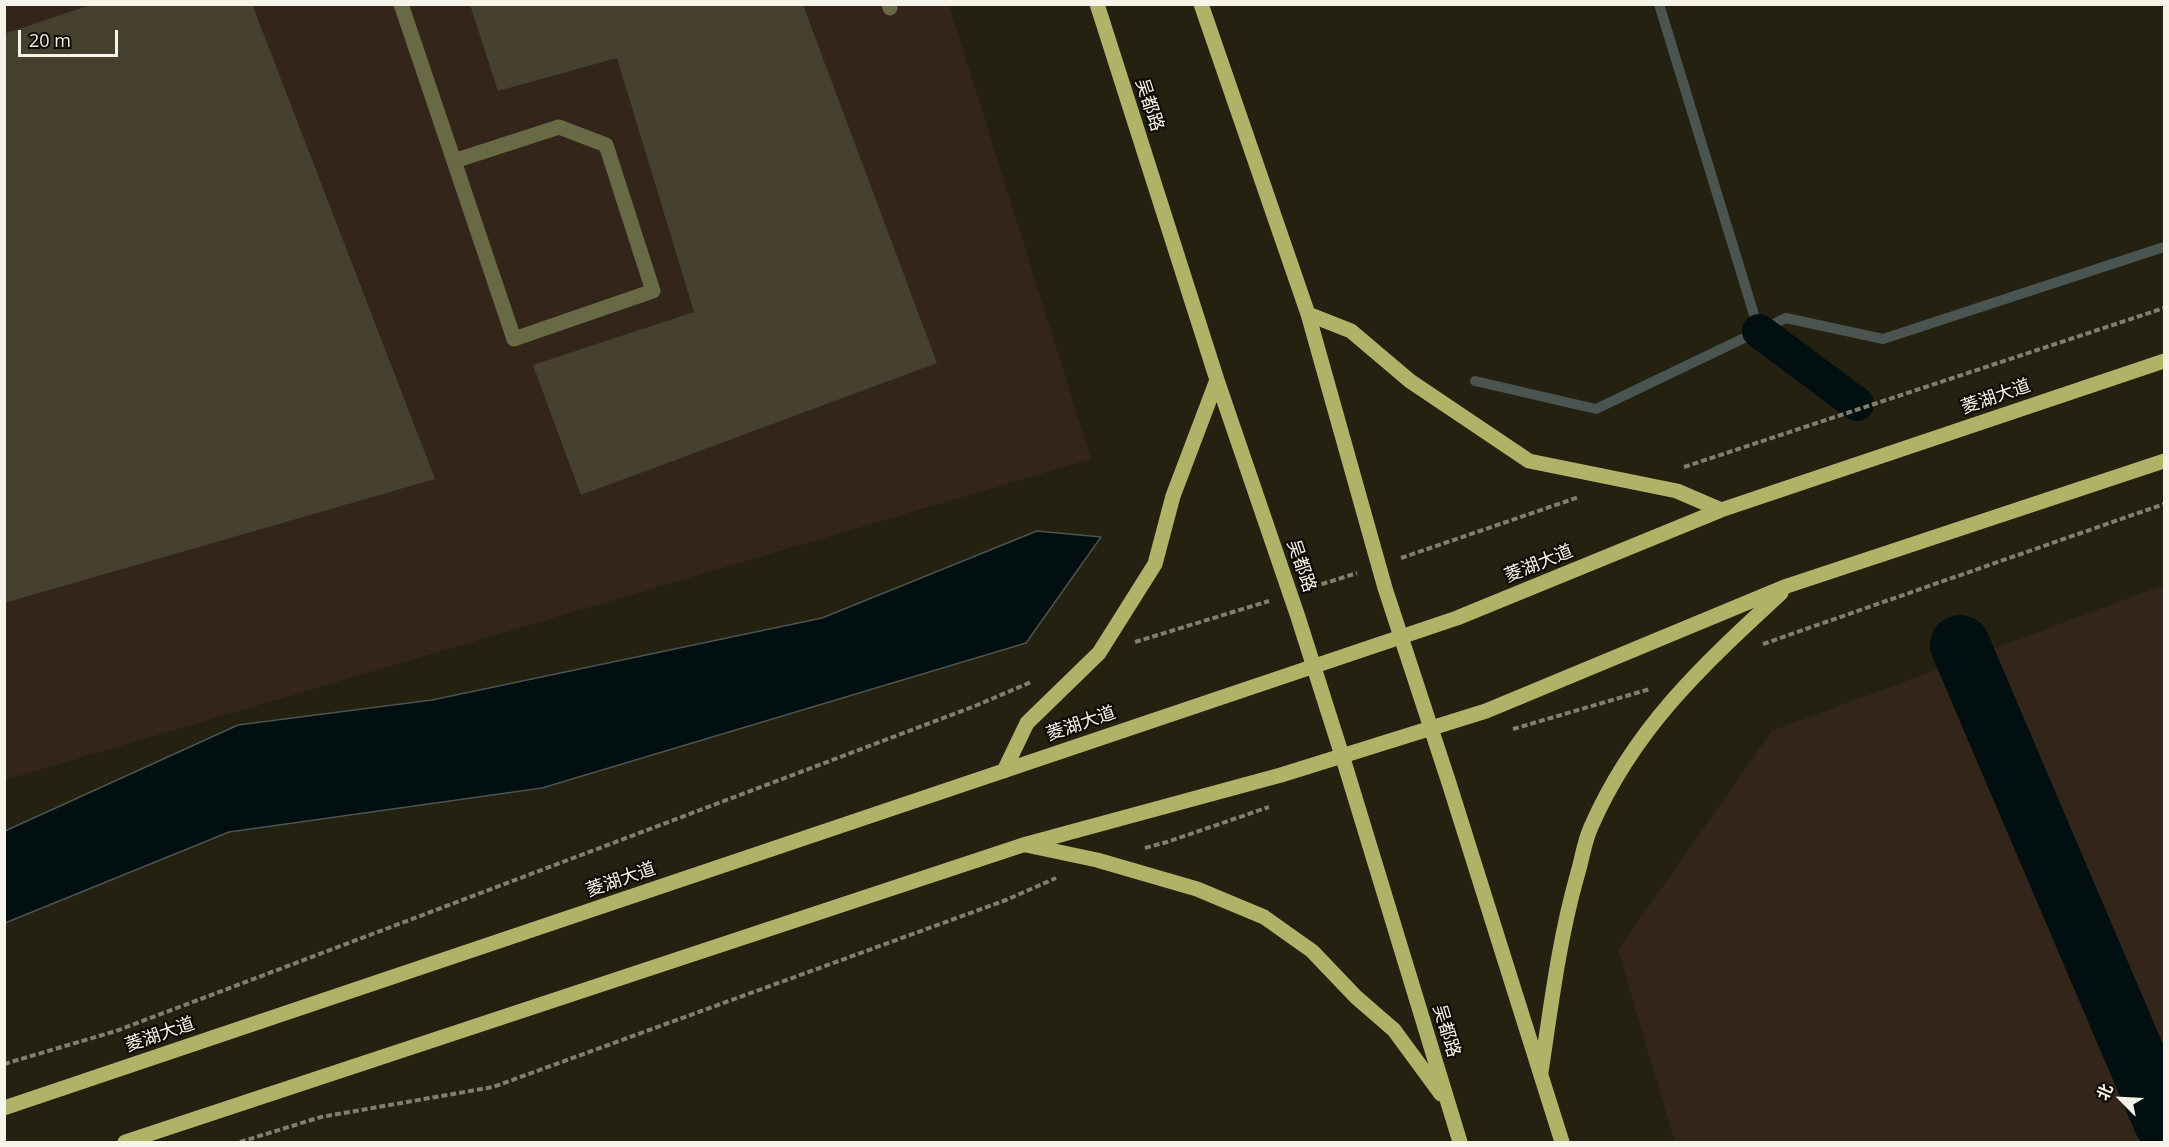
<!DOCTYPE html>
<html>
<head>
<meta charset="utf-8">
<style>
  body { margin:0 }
  #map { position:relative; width:2169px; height:1147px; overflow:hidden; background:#252110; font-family:"Open Sans","Noto Sans SC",sans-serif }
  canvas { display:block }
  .frame { position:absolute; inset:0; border:6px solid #f6f4e8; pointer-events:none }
  .north { position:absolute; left:2091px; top:1069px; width:60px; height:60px; -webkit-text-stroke:4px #0d0b05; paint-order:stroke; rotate:294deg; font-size:16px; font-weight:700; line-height:24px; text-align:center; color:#f6f4e8 }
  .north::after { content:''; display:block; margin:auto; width:21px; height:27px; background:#f6f4e8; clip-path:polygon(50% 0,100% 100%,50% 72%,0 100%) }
  .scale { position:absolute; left:18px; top:30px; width:100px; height:27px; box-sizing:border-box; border:3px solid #f6f4e8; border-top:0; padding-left:8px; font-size:18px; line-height:21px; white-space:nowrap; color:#f6f4e8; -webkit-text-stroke:4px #0d0b05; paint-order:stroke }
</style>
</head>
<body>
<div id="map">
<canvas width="2169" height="1147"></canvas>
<div class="frame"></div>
<div class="north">北</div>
<div class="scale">20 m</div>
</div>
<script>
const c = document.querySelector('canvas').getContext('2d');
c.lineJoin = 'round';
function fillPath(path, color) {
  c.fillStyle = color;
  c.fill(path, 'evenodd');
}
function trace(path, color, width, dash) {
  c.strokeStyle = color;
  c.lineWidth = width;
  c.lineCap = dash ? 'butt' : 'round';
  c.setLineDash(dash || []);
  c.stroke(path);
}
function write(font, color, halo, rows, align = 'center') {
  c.font = font + ' "Open Sans","Noto Sans SC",sans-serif';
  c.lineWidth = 4.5;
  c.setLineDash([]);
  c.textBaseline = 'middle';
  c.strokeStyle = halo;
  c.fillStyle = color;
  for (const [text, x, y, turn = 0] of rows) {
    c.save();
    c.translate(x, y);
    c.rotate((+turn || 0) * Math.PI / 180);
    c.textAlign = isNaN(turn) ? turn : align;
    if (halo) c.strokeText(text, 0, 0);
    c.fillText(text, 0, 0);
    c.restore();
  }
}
fillPath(new Path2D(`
  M5 5H949L1091 459 5 780Z
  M2164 585V1142H1675L1618 950 1772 731Z`), '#34251a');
const water = new Path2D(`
  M1037 531 1101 537 1026 643 542 788 229 832 5 923V831L238 725 432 700 822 618Z`);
fillPath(water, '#010f10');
trace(water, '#4a5451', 1.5);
trace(new Path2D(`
  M1659 4 1759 331
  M1475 381 1596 409 1786 318 1883 339 2164 247`), '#4a5451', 10);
trace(new Path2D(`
  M1759 331 1857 404`), '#010f10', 34);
trace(new Path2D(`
  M1960 645 2164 1123`), '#010f10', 60);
fillPath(new Path2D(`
  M93 4H252L435 479 4 603V34Z
  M470 5H803L937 363 581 495 533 365 694 312 617 58 498 91Z`), '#46412f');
trace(new Path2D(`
  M1684 467 2164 308
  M1401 558 1579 497
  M1313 587 1357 573
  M1135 642 1269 601
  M1763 644 2164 504
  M1513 729 1650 689
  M1145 848 1167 842 1269 807
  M4 1064 116 1031 975 706 1031 682
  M240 1142 321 1117 493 1087 1006 900 1056 878`), '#817d6f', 4, [6, 3]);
trace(new Path2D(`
  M401 4 514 339 653 291 606 145 559 127 454 161
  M889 4 890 8`), '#686a46', 15);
trace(new Path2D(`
  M1097 4 1217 380 1298 617 1346 768 1460 1142
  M1201 4 1308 314 1385 588 1449 783 1562 1142
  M1308 314 1351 331 1410 381 1529 461 1677 491 1721 510
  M1004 771 1027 723 1099 653 1155 564 1173 496 1217 380
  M1026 845 1097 860 1197 889 1264 917 1312 951 1356 997 1394 1030 1441 1094
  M1541 1072C1551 1006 1559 940 1577 876 1582 860 1584 842 1591 827 1634 728 1703 665 1781 593
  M4 1108 1457 618 1721 510 2164 361
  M125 1142 1023 845 1281 775 1486 711 1787 586 2164 461`), '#b0b367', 15);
write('18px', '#f6f4e8', '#0d0b05', [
  ["吴都路",1149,105,72],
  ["菱湖大道",1996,397,-19],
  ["菱湖大道",1539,564,-22],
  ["吴都路",1301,566,71],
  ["菱湖大道",1081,724,-19],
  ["菱湖大道",621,880,-19],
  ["吴都路",1446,1031,73],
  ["菱湖大道",160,1035,-19]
]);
</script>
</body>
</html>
